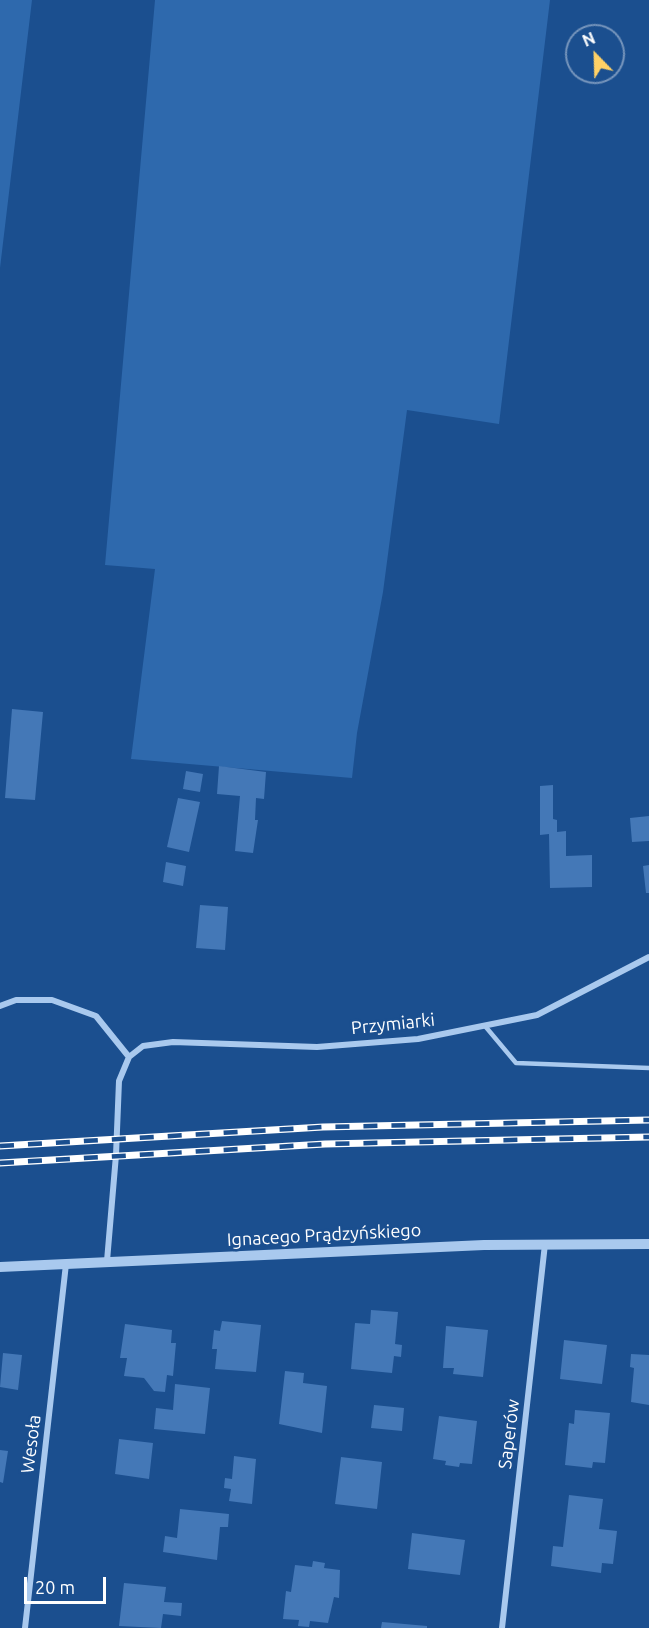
<!DOCTYPE html>
<html>
<head>
<meta charset="utf-8">
<style>
  body { margin:0 }
  #map { position:relative; width:649px; height:1628px; overflow:hidden; background:#1b4f8f; font-family:Ubuntu,sans-serif }
  canvas { display:block }
  .north { position:absolute; left:565px; top:24px; width:60px; height:60px; box-sizing:border-box; background:#1b4f8f; border:2px solid #7695bc; border-radius:50%; rotate:337deg; font-size:16px; font-weight:700; line-height:24px; text-align:center; color:#fff }
  .north::after { content:''; display:block; margin:auto; width:21px; height:27px; background:#ffd166; clip-path:polygon(50% 0,100% 100%,50% 72%,0 100%) }
  .scale { position:absolute; left:24px; top:1577px; width:82px; height:27px; box-sizing:border-box; border:3px solid #fff; border-top:0; padding-left:8px; font-size:18px; line-height:21px; white-space:nowrap; color:#fff; -webkit-text-stroke:4px #1b4f8f; paint-order:stroke }
</style>
</head>
<body>
<div id="map">
<canvas width="649" height="1628"></canvas>
<div class="north">N</div>
<div class="scale">20 m</div>
</div>
<script>
const c = document.querySelector('canvas').getContext('2d');
c.lineJoin = 'round';
function fillPath(path, color) {
  c.fillStyle = color;
  c.fill(path, 'evenodd');
}
function trace(path, color, width, dash) {
  c.strokeStyle = color;
  c.lineWidth = width;
  c.lineCap = dash ? 'butt' : 'round';
  c.setLineDash(dash || []);
  c.stroke(path);
}
function write(font, color, halo, rows, align = 'center') {
  c.font = font + ' Ubuntu,sans-serif';
  c.lineWidth = 5;
  c.setLineDash([]);
  c.textBaseline = 'middle';
  c.strokeStyle = halo;
  c.fillStyle = color;
  for (const [text, x, y, turn = 0] of rows) {
    c.save();
    c.translate(x, y);
    c.rotate((+turn || 0) * Math.PI / 180);
    c.textAlign = isNaN(turn) ? turn : align;
    if (halo) c.strokeText(text, 0, 0);
    c.fillText(text, 0, 0);
    c.restore();
  }
}
fillPath(new Path2D(`
  M0 0H32L0 268Z
  M155 0H550L499 424 407 410 383 592 357 733 352 778 131 759 155 569 105 565Z`), '#2e69ad');
fillPath(new Path2D(`
  M12 709 43 712 35 800 5 798Z
  M219 766 266 772 264 799 256 798 255 820H258L253 853 235 851 240 796 217 794Z
  M186 771 203 774 200 792 183 789Z
  M553 785V819L557 820V832L566 831V856L592 855V887L550 888 549 834 540 835V786Z
  M178 798 200 802 189 852 167 847Z
  M649 816V841L632 842 630 818Z
  M166 862 186 866 183 886 163 882Z
  M649 865V893H646L643 866Z
  M200 905 228 907 225 950 196 948Z
  M371 1310 398 1312 395 1344 402 1345 401 1357 394 1356 392 1373 351 1369 355 1323 370 1324Z
  M222 1321 261 1325 256 1372 215 1369 217 1349H212L214 1330 220 1331Z
  M125 1324 172 1330 171 1343H176L173 1376 167 1375 165 1392 154 1391 144 1378 124 1376 127 1358H120Z
  M446 1326 488 1330 483 1377 453 1374 454 1368H443Z
  M564 1340 607 1345 602 1384 560 1379Z
  M3 1353 22 1355 18 1390 0 1387Z
  M631 1354 649 1355V1405L631 1402 634 1368 630 1367Z
  M285 1371 304 1373 303 1383 327 1386 322 1433 279 1424Z
  M175 1384 210 1388 205 1434 154 1429 156 1408 173 1410Z
  M374 1405 404 1408 402 1431 371 1428Z
  M575 1410 610 1413 605 1463 593 1462 592 1468 565 1465 569 1423 574 1424Z
  M439 1416 477 1421 472 1464 460 1463 459 1467 445 1465 446 1461 433 1459Z
  M119 1439 153 1443 149 1479 115 1474Z
  M0 1450 8 1451 3 1483 0 1482Z
  M234 1456 256 1459 252 1504 229 1501 231 1489 224 1488 225 1478 232 1479Z
  M341 1457 382 1462 377 1509 335 1504Z
  M569 1495 603 1499 599 1529 617 1531 613 1564 602 1563 601 1573 551 1566 553 1546 563 1547Z
  M180 1509 229 1514 228 1527H220L217 1560 163 1552 165 1536 177 1538Z
  M412 1533 465 1540 460 1575 408 1569Z
  M313 1561 325 1563 324 1568 340 1570 339 1598 334 1597 328 1623 310 1621 309 1627 298 1626 299 1620 283 1619 286 1591 291 1592 295 1565 312 1567Z
  M124 1583 166 1587 164 1602 182 1603 181 1616 163 1614 161 1628 119 1626Z
  M382 1622 427 1626V1628H381Z`), '#4478b7');
trace(new Path2D(`
  M485 1026 516 1063 649 1068`), '#a9c9ee', 4.5);
trace(new Path2D(`
  M0 1006 16 1000H52L96 1016 129 1057
  M107 1261 116 1155 119 1081 129 1057 143 1046 173 1042 317 1047 418 1039 537 1015 649 957
  M25 1628 66 1264
  M502 1628 545 1244`), '#a9c9ee', 6);
trace(new Path2D(`
  M0 1267 484 1245 649 1244`), '#a9c9ee', 10);
const rail = new Path2D(`
  M0 1146 323 1127 649 1120
  M0 1163 325 1144 649 1137`);
trace(rail, '#fff', 7);
trace(rail, '#1b4f8f', 4.5, [14]);
write('18px', '#fff', '#1b4f8f', [
  ["Przymiarki",393,1024,-6],
  ["Ignacego Prądzyńskiego",324,1235,-3],
  ["Saperów",509,1434,-83],
  ["Wesoła",31,1444,-83]
]);
</script>
</body>
</html>
